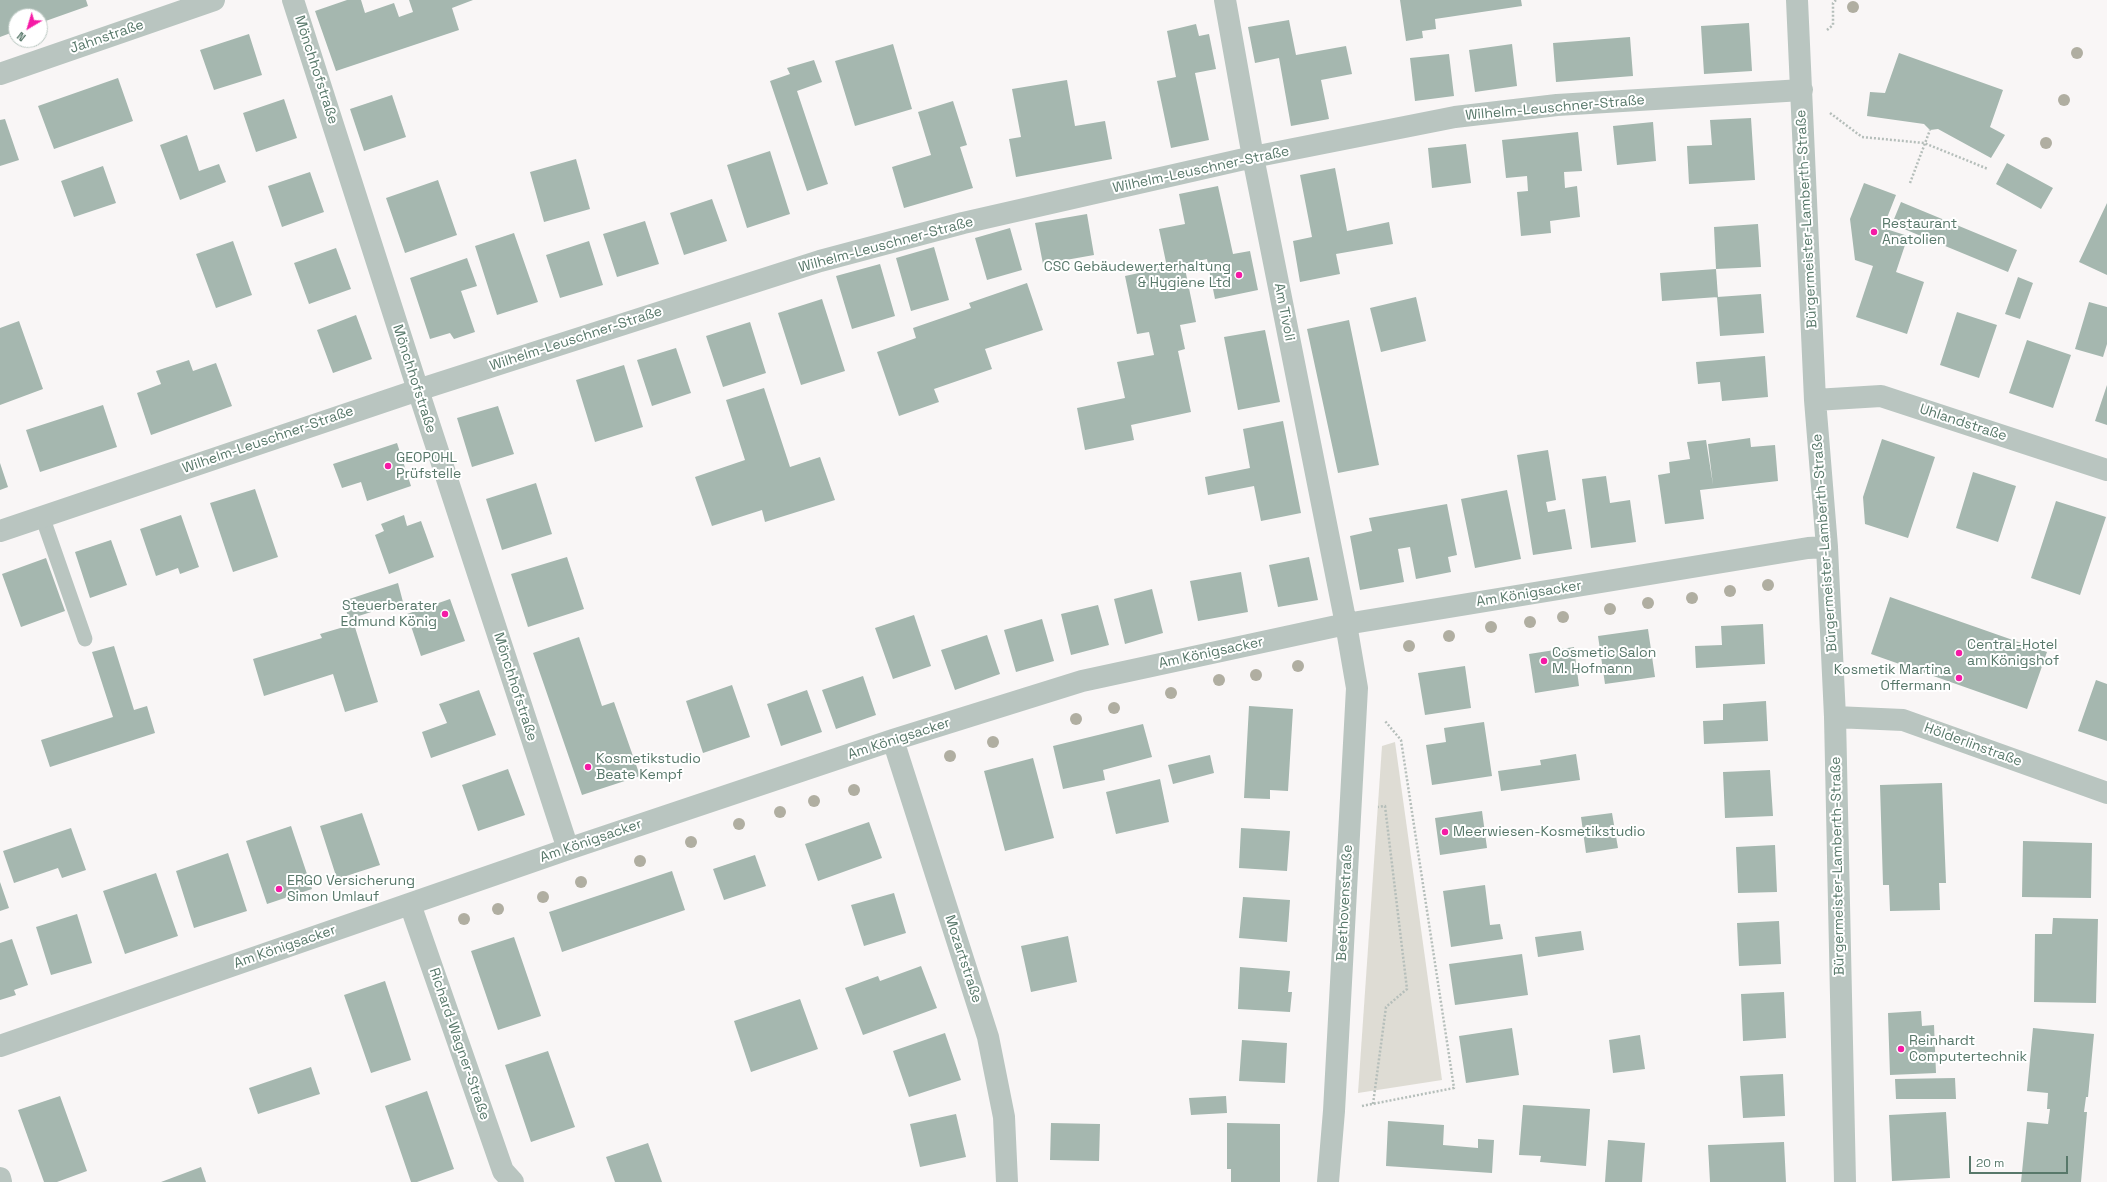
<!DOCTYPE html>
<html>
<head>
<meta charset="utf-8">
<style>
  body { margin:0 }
  #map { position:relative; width:2107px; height:1182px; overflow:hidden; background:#f9f6f6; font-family:"Space Grotesk",sans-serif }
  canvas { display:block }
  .north { position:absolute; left:8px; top:8px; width:40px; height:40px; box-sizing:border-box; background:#fff; border:1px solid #bcc9c3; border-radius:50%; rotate:218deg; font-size:11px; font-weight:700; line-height:16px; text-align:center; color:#58786a }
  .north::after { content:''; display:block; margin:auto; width:14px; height:18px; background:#f51aa5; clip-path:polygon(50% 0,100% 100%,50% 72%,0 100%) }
  .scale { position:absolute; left:1969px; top:1156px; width:99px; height:18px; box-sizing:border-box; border:2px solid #58786a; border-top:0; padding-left:5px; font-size:12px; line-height:14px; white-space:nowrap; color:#58786a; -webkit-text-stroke:3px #fff; paint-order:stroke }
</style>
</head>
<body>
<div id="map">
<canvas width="2107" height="1182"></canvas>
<div class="north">N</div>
<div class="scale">20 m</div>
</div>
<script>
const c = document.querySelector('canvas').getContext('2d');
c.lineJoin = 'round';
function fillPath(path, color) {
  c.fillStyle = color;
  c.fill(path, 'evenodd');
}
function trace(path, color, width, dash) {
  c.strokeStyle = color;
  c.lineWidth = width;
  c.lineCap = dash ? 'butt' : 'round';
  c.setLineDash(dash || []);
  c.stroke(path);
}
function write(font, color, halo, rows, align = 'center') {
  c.font = font + ' "Space Grotesk",sans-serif';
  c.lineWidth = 4;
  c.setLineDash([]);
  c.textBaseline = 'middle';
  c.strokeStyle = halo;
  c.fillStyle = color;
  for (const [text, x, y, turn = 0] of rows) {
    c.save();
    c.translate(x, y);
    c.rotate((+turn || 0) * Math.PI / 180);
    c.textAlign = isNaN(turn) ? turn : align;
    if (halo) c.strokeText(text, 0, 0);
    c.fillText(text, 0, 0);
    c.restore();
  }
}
fillPath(new Path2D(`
  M1395 742 1442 1080 1358 1093 1382 746Z`), '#dedcd4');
fillPath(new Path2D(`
  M0 0H86L88 6 40 23V16H16V31L0 37Z
  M347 0H361L365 13 394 3 399 17 413 12 409 0H473L452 8 459 30 336 71 315 11Z
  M1400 0H1521L1522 6 1435 19 1436 29 1422 31 1423 38 1406 41Z
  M1289 20 1296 55 1346 46 1352 74 1321 80 1329 119 1291 126 1279 58 1255 63 1248 27Z
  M1749 23 1752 71 1704 74 1701 26Z
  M1196 24 1199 36 1209 34 1216 69 1195 73 1209 140 1171 148 1157 81 1176 77 1167 31Z
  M249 34 262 75 214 90 200 50Z
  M1630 37 1633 76 1556 82 1553 43Z
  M893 44 912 109 855 126 835 61Z
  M1512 44 1517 86 1475 92 1469 50Z
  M1899 53 2003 90 1990 127 2005 135 1991 158 1938 129 1930 130 1924 124 1867 116 1870 92 1885 93Z
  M1449 54 1454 96 1415 101 1410 58Z
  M814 60 822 82 797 91 828 184 807 191 770 81 790 74 787 68Z
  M118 78 133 121 54 149 38 106Z
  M1067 80 1075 126 1105 121 1112 159 1016 177 1009 139 1021 137 1012 89Z
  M392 95 406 137 364 151 350 109Z
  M284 99 297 138 256 152 243 113Z
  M953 101 967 145 960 147 973 188 904 208 892 167 931 155 918 112Z
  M1751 118 1755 180 1689 184 1687 146 1712 145 1710 120Z
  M5 119 19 160 0 166V120Z
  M1653 122 1656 161 1617 165 1613 126Z
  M1578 132 1582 171 1564 172 1565 188 1577 186 1580 217 1550 221 1551 233 1521 236 1517 192 1528 191 1527 176 1506 178 1502 140Z
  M187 135 199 171 219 164 226 182 180 200 160 145Z
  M1466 144 1471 183 1432 188 1428 148Z
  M770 151 790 214 747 228 727 165Z
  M576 159 590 209 544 222 530 172Z
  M2007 163 2053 188 2041 209 1996 184Z
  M103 166 116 203 74 217 61 181Z
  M1335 168 1347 231 1389 222 1393 244 1336 254 1340 274 1300 282 1293 241 1312 237 1300 175Z
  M310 172 324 212 282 227 268 186Z
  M438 180 457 235 405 253 386 198Z
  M1864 183 1896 195 1883 228 1908 236 1896 272 1924 282 1907 334 1856 317 1873 266 1855 260 1850 219Z
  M1218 186 1233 254 1250 251 1258 290 1215 299 1207 259 1184 264 1196 322 1180 325 1185 349 1178 351 1191 412 1131 425 1134 440 1085 450 1077 408 1125 398 1117 362 1154 355 1149 332 1137 334 1125 276 1167 267 1159 229 1185 224 1179 194Z
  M712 199 727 241 684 255 670 213Z
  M1901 202 2017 250 2008 272 1892 224Z
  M2107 203V275L2079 262Z
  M1087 214 1094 255 1043 264 1035 223Z
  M645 221 659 264 617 277 603 234Z
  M1758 224 1761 267 1716 269 1714 227Z
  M1010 228 1022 270 987 280 975 238Z
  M514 233 538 302 497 315 475 246Z
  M233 241 252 295 216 308 196 254Z
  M589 241 603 285 560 298 546 255Z
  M934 247 949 300 911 311 896 258Z
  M336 248 351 289 309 304 294 263Z
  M467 258 477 286 461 291 475 332 454 339 450 333 430 339 410 278Z
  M880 264 895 316 852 329 836 276Z
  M1716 269 1718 297 1662 301 1660 273Z
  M2018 277 2033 283 2020 319 2005 314Z
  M1027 283 1043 330 985 349 992 369 934 389 939 402 899 416 877 352 916 338 913 328 971 308 969 303Z
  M1761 294 1764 333 1720 336 1717 297Z
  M1416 297 1426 341 1381 352 1370 308Z
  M822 299 845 371 801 385 778 313Z
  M2089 302 2107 307V344L2103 357 2075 349Z
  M1957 312 1997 325 1979 378 1940 365Z
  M356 315 372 359 333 373 317 330Z
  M1349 320 1379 465 1338 473 1307 329Z
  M19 321 43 389 0 405V328Z
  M750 322 766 373 723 387 706 336Z
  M1265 330 1280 402 1238 410 1224 337Z
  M2027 340 2071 355 2053 408 2009 393Z
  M676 348 691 393 652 406 637 360Z
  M1765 356 1768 397 1722 401 1720 382 1698 384 1696 362Z
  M189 360 193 371 216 363 232 406 151 435 137 393 161 384 156 371Z
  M624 365 643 427 595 442 576 380Z
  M2107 385V425L2095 421Z
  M764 388 790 467 820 457 835 500 765 522 762 510 712 526 695 477 745 460 726 400Z
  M103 405 117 447 40 472 26 430Z
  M498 406 514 454 472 467 457 418Z
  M1283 421 1301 513 1261 521 1254 486 1208 495 1205 477 1250 468 1243 429Z
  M1750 438 1751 447 1775 445 1778 481 1700 490 1704 519 1665 524 1658 475 1670 473 1669 462 1690 459 1687 442 1706 440 1713 485 1708 444Z
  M1882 439 1935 457 1908 538 1865 524 1863 497Z
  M397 443 411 486 367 501 361 482 342 488 333 464Z
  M1548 450 1556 500 1546 502 1548 512 1565 509 1572 549 1533 555 1517 455Z
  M0 463 8 487 0 490Z
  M1973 472 2016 486 1998 542 1956 528Z
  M1606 476 1610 503 1630 500 1636 542 1591 548 1582 479Z
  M536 483 552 534 502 550 486 499Z
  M255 489 278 557 233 572 210 503Z
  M1507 490 1521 559 1475 568 1461 499Z
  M2056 501 2106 517 2080 595 2031 578Z
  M1447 504 1457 555 1448 557 1451 572 1416 579 1410 547 1398 549 1404 582 1360 590 1350 536 1372 531 1369 518Z
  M181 515 199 567 180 574 178 568 156 576 140 529Z
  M404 515 407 526 421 521 434 557 389 574 375 535 384 531 381 524Z
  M111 540 127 585 90 598 75 552Z
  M567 557 584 609 528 627 511 574Z
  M1309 557 1318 600 1278 607 1269 565Z
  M46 558 65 611 21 627 2 574Z
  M1241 572 1248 612 1198 621 1190 581Z
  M398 583 403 602 349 619 343 601Z
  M1152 589 1163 633 1125 644 1114 599Z
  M1890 597 2047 652 2027 709 1871 654Z
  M450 599 465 641 421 656 407 614Z
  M1098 605 1109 645 1071 655 1061 614Z
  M914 615 931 666 893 679 875 628Z
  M1042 619 1054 661 1016 672 1004 630Z
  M354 624 378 702 345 712 333 674 264 696 253 659 322 638 320 634Z
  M1763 624 1765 664 1696 668 1695 646 1722 645 1721 626Z
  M1648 629 1655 677 1605 684 1598 636Z
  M987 635 1000 674 955 690 941 650Z
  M579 637 602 706 614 702 640 776 582 795 533 653Z
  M114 646 134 710 147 706 155 733 50 767 41 740 113 717 92 652Z
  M1574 647 1579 686 1535 693 1529 654Z
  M1465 666 1471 708 1425 715 1418 673Z
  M863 676 876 715 836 729 822 690Z
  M2096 680 2107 684V741L2078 731Z
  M732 685 750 737 703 753 686 701Z
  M479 690 496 735 431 758 422 732 447 723 439 704Z
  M807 690 822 732 781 746 767 704Z
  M1766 701 1768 741 1704 744 1703 721 1723 720V704Z
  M1249 706 1293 709 1288 791 1270 790V799L1244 798Z
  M1484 722 1492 776 1432 785 1426 745 1446 742 1444 728Z
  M1143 724 1152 757 1103 770 1105 780 1063 789 1053 746Z
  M1576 754 1580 780 1501 791 1498 771 1541 765 1540 760Z
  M1210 755 1214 773 1173 784 1168 765Z
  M1033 758 1054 838 1005 851 984 771Z
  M508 769 525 815 478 831 462 785Z
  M1770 770 1773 816 1725 818 1723 772Z
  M1160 779 1169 822 1116 834 1106 792Z
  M1942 783 1946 883H1939L1940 910 1890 911 1889 885H1883L1880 785Z
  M1482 811 1487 848 1440 855 1435 818Z
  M362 813 380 865 337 879 320 826Z
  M1612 813 1618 848 1586 853 1581 817Z
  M869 822 882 858 818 881 805 844Z
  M291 826 312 889 267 904 246 841Z
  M71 828 86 870 62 878 58 868 14 883 3 851Z
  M1241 828 1290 831 1287 871 1239 868Z
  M2023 841 2092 843 2091 898 2022 897Z
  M1775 845 1777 892 1738 893 1736 847Z
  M228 853 247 911 194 928 176 871Z
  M755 855 766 886 724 900 713 869Z
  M672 871 685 910 562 952 549 912Z
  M156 873 178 936 125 954 103 891Z
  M0 882 9 908 0 911Z
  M1485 885 1490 925 1500 924 1503 939 1451 947 1443 891Z
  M894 893 906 933 864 946 851 905Z
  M1243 897 1290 900 1287 942 1239 938Z
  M77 914 92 963 51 975 36 927Z
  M2053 918 2098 919 2096 1003 2034 1002 2035 934H2052Z
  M1779 921 1781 964 1739 966 1737 923Z
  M1581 931 1584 950 1538 957 1535 937Z
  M1068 936 1077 982 1031 992 1021 946Z
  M514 937 541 1016 498 1030 471 951Z
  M12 939 28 985 14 990 16 995 0 1000V943Z
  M1522 954 1528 995 1455 1005 1449 964Z
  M921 966 937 1008 863 1035 845 988 878 976 880 981Z
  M1240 967 1290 971 1288 992H1292L1290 1012 1238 1009Z
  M385 981 411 1060 371 1073 344 995Z
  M1784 992 1786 1038 1743 1041 1741 994Z
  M800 999 818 1049 751 1072 734 1021Z
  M1921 1011 1922 1026 1934 1025 1936 1073 1890 1075 1888 1013Z
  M1512 1028 1519 1075 1466 1083 1459 1036Z
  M2033 1028 2094 1034 2088 1097H2086L2084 1112H2087L2081 1182H2021L2027 1122 2048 1124 2050 1109H2047L2048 1093 2027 1091Z
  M945 1033 961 1080 909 1097 893 1051Z
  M1640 1035 1645 1069 1613 1073 1609 1040Z
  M1242 1040 1287 1043 1285 1083 1239 1081Z
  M548 1051 575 1127 531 1142 505 1065Z
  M311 1067 320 1094 258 1114 249 1088Z
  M1783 1074 1785 1116 1743 1118 1740 1076Z
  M1955 1078 1956 1099H1896L1895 1079Z
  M427 1091 454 1169 417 1182H411L385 1106Z
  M60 1096 87 1171 57 1182H44L18 1110Z
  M1226 1096 1227 1113 1191 1115 1189 1098Z
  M1523 1105 1590 1109 1586 1166 1540 1162 1541 1156 1519 1155Z
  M1946 1112 1950 1178 1892 1181 1889 1115Z
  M956 1114 966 1157 920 1167 910 1124Z
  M1388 1121 1444 1125 1443 1145 1478 1148V1139L1494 1140 1492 1173 1386 1166Z
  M1051 1123 1100 1124 1099 1161 1050 1160Z
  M1227 1123 1280 1124V1182H1231V1169H1227Z
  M1608 1140 1645 1143 1642 1182H1605Z
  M1784 1142 1786 1182H1710L1708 1145Z
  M648 1143 662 1182H615L606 1157Z
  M201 1167 206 1182H161Z`), '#a5b7af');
trace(new Path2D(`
  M1827 30 1833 25V3L1836 0
  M1830 113 1862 137 1924 143 1988 169
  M1910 183 1930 130
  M1373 1104 1386 1007 1407 989 1385 806 1378 807
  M1362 1106 1454 1088 1401 740 1385 721`), '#b5beba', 2.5, [2, 2]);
trace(new Path2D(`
  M42 516 85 639`), '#b9c5c0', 15);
trace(new Path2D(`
  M293 0 418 390 568 849
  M1225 0 1253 157 1346 624 1357 688 1334 1111 1328 1182
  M1797 0 1815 400 1827 547 1835 717 1845 1182
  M0 74 214 0
  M1815 400 1881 396 2107 470
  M0 531 418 390 820 261 963 223 1253 157 1455 117 1557 105 1802 90
  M1835 717 1903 720 2107 793
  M893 740 988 1037 1004 1117 1007 1182
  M410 904 503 1171 513 1182
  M0 1046 568 849 893 740 1082 681 1346 624 1808 548 1827 547
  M0 1178 1 1182`), '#b9c5c0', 22);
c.fillStyle = '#b0aea1';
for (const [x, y] of [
  [1853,7],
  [2077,53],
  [2064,100],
  [2046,143],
  [1768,585],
  [1730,591],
  [1692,598],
  [1648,603],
  [1610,609],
  [1563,617],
  [1530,622],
  [1491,627],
  [1449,636],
  [1409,646],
  [1298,666],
  [1256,675],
  [1219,680],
  [1171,693],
  [1114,708],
  [1076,719],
  [993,742],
  [950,756],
  [854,790],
  [814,801],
  [780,812],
  [739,824],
  [691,842],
  [640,861],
  [581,882],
  [543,897],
  [498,909],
  [464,919]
]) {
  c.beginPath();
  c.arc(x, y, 6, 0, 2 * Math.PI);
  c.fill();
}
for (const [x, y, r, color] of [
  [1874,232,4,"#f51aa5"],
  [1239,275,4,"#f51aa5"],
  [388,466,4,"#f51aa5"],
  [445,614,4,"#f51aa5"],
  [1959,653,4,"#f51aa5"],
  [1544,661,4,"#f51aa5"],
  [1959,678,4,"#f51aa5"],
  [588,767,4,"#f51aa5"],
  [1445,832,4,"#f51aa5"],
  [279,889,4,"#f51aa5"],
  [1901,1049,4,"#f51aa5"]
]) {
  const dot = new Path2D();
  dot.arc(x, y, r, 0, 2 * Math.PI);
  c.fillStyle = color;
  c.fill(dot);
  trace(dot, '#fff', 1.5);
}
write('14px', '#58786a', '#fff', [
  ["Jahnstraße",107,37,-19],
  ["Mönchhofstraße",316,70,72],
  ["Wilhelm-Leuschner-Straße",1555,108,-5],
  ["Wilhelm-Leuschner-Straße",1201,170,-12],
  ["Bürgermeister-Lamberth-Straße",1807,219,-93],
  ["Wilhelm-Leuschner-Straße",886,245,-15],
  ["Am Tivoli",1284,312,79],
  ["Wilhelm-Leuschner-Straße",576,339,-18],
  ["Mönchhofstraße",414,379,72],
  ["Uhlandstraße",1963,423,18],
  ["Wilhelm-Leuschner-Straße",268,440,-19],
  ["Bürgermeister-Lamberth-Straße",1825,543,-94],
  ["Am Königsacker",1529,594,-9],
  ["Am Königsacker",1211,653,-12],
  ["Mönchhofstraße",515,687,72],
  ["Am Königsacker",899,739,-18],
  ["Hölderlinstraße",1973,745,20],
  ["Am Königsacker",591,841,-19],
  ["Bürgermeister-Lamberth-Straße",1838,866,-91],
  ["Beethovenstraße",1345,903,-87],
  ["Am Königsacker",285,947,-19],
  ["Mozartstraße",963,959,72],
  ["Richard-Wagner-Straße",459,1044,71]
]);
write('14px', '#58786a', '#fff', [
  ["Restaurant",1882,224],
  ["Anatolien",1882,240],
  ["CSC Gebäudewerterhaltung",1231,267,"right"],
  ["& Hygiene Ltd",1231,283,"right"],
  ["GEOPOHL",396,458],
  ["Prüfstelle",396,474],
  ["Steuerberater",437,606,"right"],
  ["Edmund König",437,622,"right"],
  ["Central-Hotel",1967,645],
  ["am Königshof",1967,661],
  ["Cosmetic Salon",1552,653],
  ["M. Hofmann",1552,669],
  ["Kosmetik Martina",1951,670,"right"],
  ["Offermann",1951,686,"right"],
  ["Kosmetikstudio",596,759],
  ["Beate Kempf",596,775],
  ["Meerwiesen-Kosmetikstudio",1453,832],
  ["ERGO Versicherung",287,881],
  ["Simon Umlauf",287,897],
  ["Reinhardt",1909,1041],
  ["Computertechnik",1909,1057]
], 'left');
</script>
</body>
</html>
